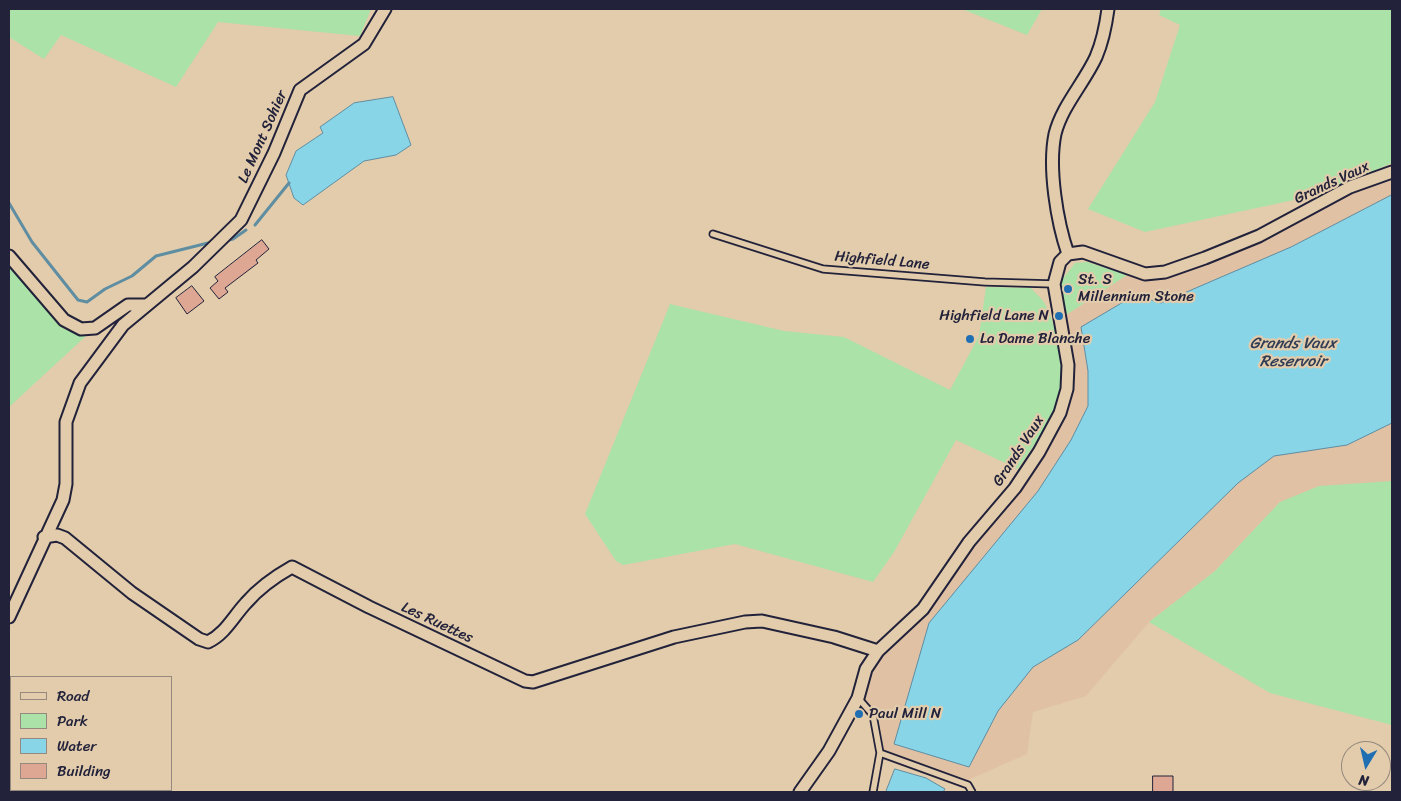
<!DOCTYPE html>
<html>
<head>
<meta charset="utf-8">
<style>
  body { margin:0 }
  #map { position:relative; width:1401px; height:801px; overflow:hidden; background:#e2ccab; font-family:Sriracha,sans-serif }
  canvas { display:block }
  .frame { position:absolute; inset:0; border:10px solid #22223b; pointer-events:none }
  .legend { position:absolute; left:10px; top:676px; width:162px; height:115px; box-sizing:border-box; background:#e2ccab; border:1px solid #95887e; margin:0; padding:6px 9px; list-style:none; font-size:15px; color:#22223b }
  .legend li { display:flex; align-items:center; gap:10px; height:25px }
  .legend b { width:25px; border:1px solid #95887e }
  .north { position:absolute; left:1341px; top:741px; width:50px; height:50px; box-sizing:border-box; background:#e2ccab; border:1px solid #95887e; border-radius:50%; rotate:189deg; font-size:14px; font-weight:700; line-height:20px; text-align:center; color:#22223b }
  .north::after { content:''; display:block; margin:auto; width:18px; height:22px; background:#1f6fb2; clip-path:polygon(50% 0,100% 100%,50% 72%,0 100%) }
</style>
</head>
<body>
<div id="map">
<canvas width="1401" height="801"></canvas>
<div class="frame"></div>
<ul class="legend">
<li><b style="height:6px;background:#e2ccab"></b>Road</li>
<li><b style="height:14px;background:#aae2a7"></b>Park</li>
<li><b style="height:14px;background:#88d5e7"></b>Water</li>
<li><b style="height:14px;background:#dda793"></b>Building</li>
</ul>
<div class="north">N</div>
</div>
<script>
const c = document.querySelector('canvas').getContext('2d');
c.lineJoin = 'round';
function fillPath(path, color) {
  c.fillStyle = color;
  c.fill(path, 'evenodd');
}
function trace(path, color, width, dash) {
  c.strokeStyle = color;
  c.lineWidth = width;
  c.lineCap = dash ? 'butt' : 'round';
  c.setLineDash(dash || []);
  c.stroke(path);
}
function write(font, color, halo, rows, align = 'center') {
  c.font = font + ' Sriracha,sans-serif';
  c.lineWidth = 4.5;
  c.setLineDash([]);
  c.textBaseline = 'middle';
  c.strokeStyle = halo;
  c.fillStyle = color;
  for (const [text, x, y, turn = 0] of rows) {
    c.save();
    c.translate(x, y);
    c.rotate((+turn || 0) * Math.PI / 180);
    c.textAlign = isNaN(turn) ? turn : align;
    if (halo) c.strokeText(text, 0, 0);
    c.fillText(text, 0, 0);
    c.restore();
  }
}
fillPath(new Path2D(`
  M1392 179V481L1280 502 1215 571 1149 622 1086 696 1033 712 1027 754 968 780 883 750 879 717 866 701 865 690 872 666 1000 514 1059 425 1072 360 1066 315 1127 275 1145 278 1263 240 1358 191Z`), '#e0c1a4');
fillPath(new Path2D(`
  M9 9H371L360 36 218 22 176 87 61 35 44 59 9 37Z
  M962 9H1042L1027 35Z
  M1161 9H1392V163L1317 195 1145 232 1088 209 1155 102 1180 25 1159 15Z
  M1087 262 1127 275 1066 315 1061 281 1075 263Z
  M9 264 64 329 86 336 9 407Z
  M986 287 1031 288C1036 294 1043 299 1046 306 1058 330 1067 376 1057 403 1048 426 1032 448 1018 469L956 440 894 552 873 582 735 544 623 565 616 561 585 514 670 304 784 331 844 337 950 390 979 336Z
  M1392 481V725L1270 693 1149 622 1215 571 1280 502 1319 486Z`), '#aae2a7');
const water = new Path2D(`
  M393 97 411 145 396 155 364 161 303 205 294 198 286 175 296 151 323 133 320 127 354 103Z
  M1392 195V423L1347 445 1274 456 1238 483 1078 640 1033 667 998 711 969 767 894 744 929 623 1038 491 1071 440 1088 406V371L1081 327 1135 295 1161 303 1291 247Z
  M895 769 926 778 945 789 943 792H886Z`);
fillPath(water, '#88d5e7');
trace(water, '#5f8da2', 1);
trace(new Path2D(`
  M9 203 32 242 78 300 87 302 105 289 132 276 156 256 212 242
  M255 225 289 183
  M225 241 233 239 246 230`), '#5f8da2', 3);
const building = new Path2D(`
  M262 240 269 249 256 260 258 263 225 288 228 292 219 299 210 288 218 281 215 277Z
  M192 286 204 301 187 314 176 298Z
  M1153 776H1173V792H1153Z`);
fillPath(building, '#dda793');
trace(building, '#22223b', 1);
const service = new Path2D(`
  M713 234 823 269 985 282 1054 284
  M858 698 873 715 880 753 968 785 972 792
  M873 792 880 753`);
const minor = new Path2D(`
  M1068 254C1057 222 1048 168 1055 134 1062 106 1084 83 1096 57 1102 43 1106 24 1108 9
  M9 256 64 320 81 329 95 328 128 305H145
  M44 537 57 535 65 538 132 593 199 639 208 642C225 634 233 617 246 603 258 589 276 576 292 567L369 607 525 681 533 682 674 637 745 622 762 621 834 637 878 651
  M9 617 63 500 66 484V422L80 383 123 325 193 267 241 220 274 153 300 90 364 44 385 9
  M800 792 829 751 858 698 866 669 878 651 923 609 969 542 1015 488 1039 452 1060 413 1067 389 1068 365 1054 284 1060 262 1068 254 1083 252 1145 274 1165 272 1205 258 1259 236 1350 187 1392 172`);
trace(service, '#22223b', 9);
trace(minor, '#22223b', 15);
trace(service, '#e2ccab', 5.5);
trace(minor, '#e2ccab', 11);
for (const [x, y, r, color] of [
  [1068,289,5,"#1f6fb2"],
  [1059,316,5,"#1f6fb2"],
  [970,339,5,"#1f6fb2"],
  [859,714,5,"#1f6fb2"]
]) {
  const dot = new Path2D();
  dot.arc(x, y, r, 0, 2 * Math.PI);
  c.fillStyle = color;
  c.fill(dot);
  trace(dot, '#e2ccab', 2);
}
write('15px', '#22223b', '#e2ccab', [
  ["Le Mont Sohier",263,137,-66],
  ["Grands Vaux",1332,183,-25],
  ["Highfield Lane",882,261,5],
  ["Grands Vaux",1019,451,-57],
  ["Les Ruettes",437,623,25]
]);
write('15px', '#22223b', '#e2ccab', [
  ["St. S",1078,280],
  ["Millennium Stone",1078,297],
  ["Highfield Lane N",1049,316,"right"],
  ["La Dame Blanche",980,339],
  ["Paul Mill N",869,714]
], 'left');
write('italic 16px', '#313d55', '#e2ccab', [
  ["Grands Vaux",1293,344],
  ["Reservoir",1293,362]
]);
</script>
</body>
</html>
